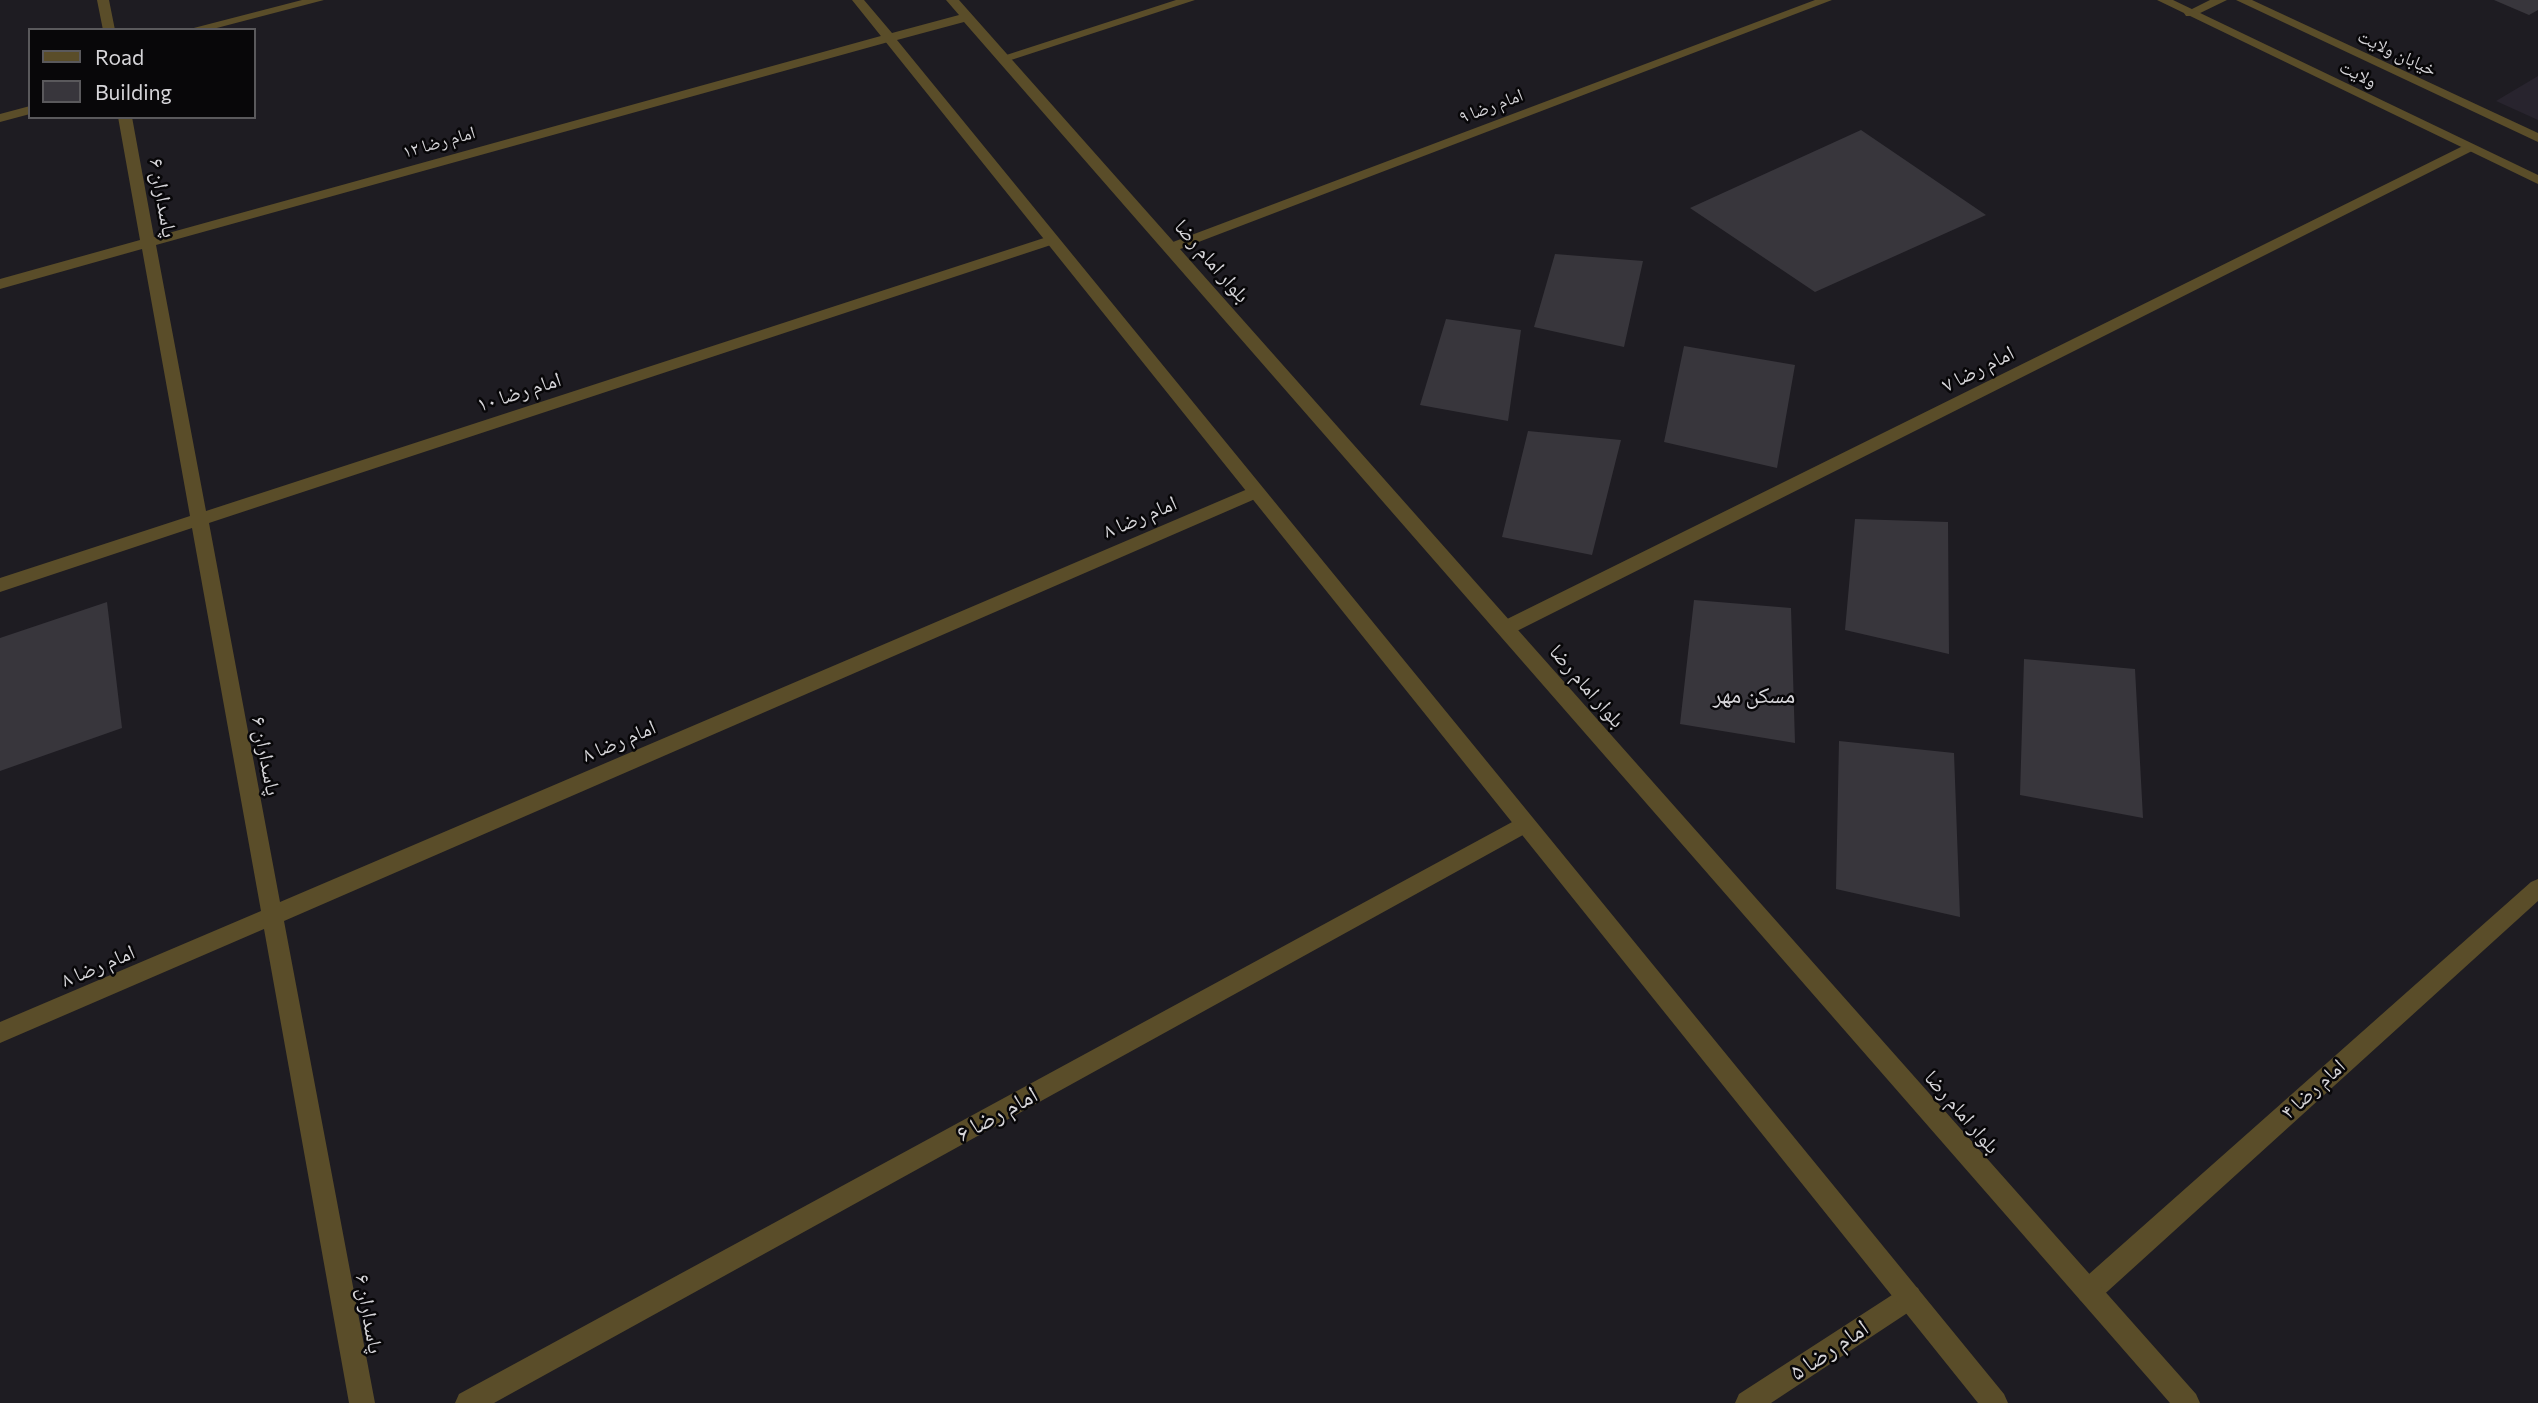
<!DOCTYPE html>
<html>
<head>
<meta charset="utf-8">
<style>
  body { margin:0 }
  #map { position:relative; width:2538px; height:1403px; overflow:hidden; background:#1e1c22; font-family:Commissioner,sans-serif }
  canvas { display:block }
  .legend { position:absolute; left:28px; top:28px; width:228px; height:91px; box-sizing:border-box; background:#080709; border:2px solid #5a595c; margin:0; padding:9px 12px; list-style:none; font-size:21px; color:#d6d5d9 }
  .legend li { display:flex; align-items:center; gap:14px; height:35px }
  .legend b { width:35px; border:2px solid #5a595c }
</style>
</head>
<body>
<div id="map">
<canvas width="2538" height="1403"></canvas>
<ul class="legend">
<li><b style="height:9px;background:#5a4d29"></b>Road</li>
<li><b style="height:19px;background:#38363c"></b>Building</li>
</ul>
</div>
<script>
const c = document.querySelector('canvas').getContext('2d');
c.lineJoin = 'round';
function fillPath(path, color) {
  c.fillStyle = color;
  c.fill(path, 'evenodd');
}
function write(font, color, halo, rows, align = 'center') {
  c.font = font + ' Commissioner,"Noto Naskh Arabic",sans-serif';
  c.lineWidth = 5;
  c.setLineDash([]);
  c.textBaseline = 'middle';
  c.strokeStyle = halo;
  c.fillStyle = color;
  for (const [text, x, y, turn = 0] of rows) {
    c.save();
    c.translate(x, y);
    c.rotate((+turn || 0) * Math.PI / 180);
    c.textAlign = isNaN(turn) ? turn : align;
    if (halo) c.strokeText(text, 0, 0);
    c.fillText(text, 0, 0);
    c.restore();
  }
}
fillPath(new Path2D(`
  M2538 76V120L2496 101Z`), '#28242e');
fillPath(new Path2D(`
  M2494 0H2538V10L2529 15Z
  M1861 130 1986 215 1815 292 1690 208Z
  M1555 254 1643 261 1624 347 1534 327Z
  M1446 319 1521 330 1508 421 1420 405Z
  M1684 346 1795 365 1777 468 1664 442Z
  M1528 431 1621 440 1592 555 1502 537Z
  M1855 519 1948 522 1949 654 1845 630Z
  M1694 600 1791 608 1795 743 1680 724Z
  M107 602 122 728 0 771V638Z
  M2024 659 2135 669 2143 818 2020 795Z
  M1839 741 1954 753 1960 917 1836 889Z`), '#38363c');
fillPath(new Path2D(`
  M97 0H109L115 30H103Z
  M302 0H324L209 30H186Z
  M1176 0H1195L1008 61 1003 62 997 58Z
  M1815 0H1832L1175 251 1170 252 1163 248 1165 245Z
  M2210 0H2227L2194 16H2186L2184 13Z
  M888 34 892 35V41L156 245 206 511 1047 237 1052 236 1059 240 1057 243 209 523 280 902 1250 488 1256 486 1265 492 1262 496 284 921 375 1403H349L264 929 0 1043V1022L261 911 192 528 0 592V578L190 516 142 249 0 289V279L140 240 118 117H132L154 237Z
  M30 106V114L0 122V114Z
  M2469 143 2476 147 2474 150 1513 633H1499L1497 628 1499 623Z
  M1525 815 1532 818 1535 824 1532 830 494 1403H455L459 1394Z
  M2538 879V901L2098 1300 2089 1304 2080 1300 2076 1291 2080 1282 2531 882Z
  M1909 1284 1918 1288 1922 1297 1918 1306 1771 1403H1735L1739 1394Z`), '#5a4d29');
fillPath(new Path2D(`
  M852 0H864L892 33 959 15 946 0H959L2196 1394 2200 1403H2170L964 22 897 40 2004 1394 2008 1403H1978Z
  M2157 0H2173L2538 175V184Z
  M2236 0H2252L2538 133V142Z`), '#5a4d29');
write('18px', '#d6d5d9', '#080709', [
  ["خیابان ولایت",2397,53,25],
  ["ولایت",2358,74,26],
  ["امام رضا ۹",1491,106,-21],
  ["امام رضا ۱۲",439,142,-16]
]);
write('21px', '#d6d5d9', '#080709', [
  ["پاسداران ۶",163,198,80],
  ["بلوار امام رضا",1212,261,49],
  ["امام رضا ۷",1978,369,-27],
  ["امام رضا ۱۰",519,392,-18],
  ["امام رضا ۸",1140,517,-23],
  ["بلوار امام رضا",1587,686,49],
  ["امام رضا ۸",619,741,-23],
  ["پاسداران ۶",266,756,79],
  ["امام رضا ۸",98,966,-23],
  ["امام رضا ۴",2313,1089,-42],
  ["بلوار امام رضا",1962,1112,49],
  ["پاسداران ۶",369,1314,80]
]);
write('23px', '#d6d5d9', '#080709', [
  ["مسکن مهر",1754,695]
]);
write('24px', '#d6d5d9', '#080709', [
  ["امام رضا ۶",997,1114,-29],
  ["امام رضا ۵",1829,1350,-34]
]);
</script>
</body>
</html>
